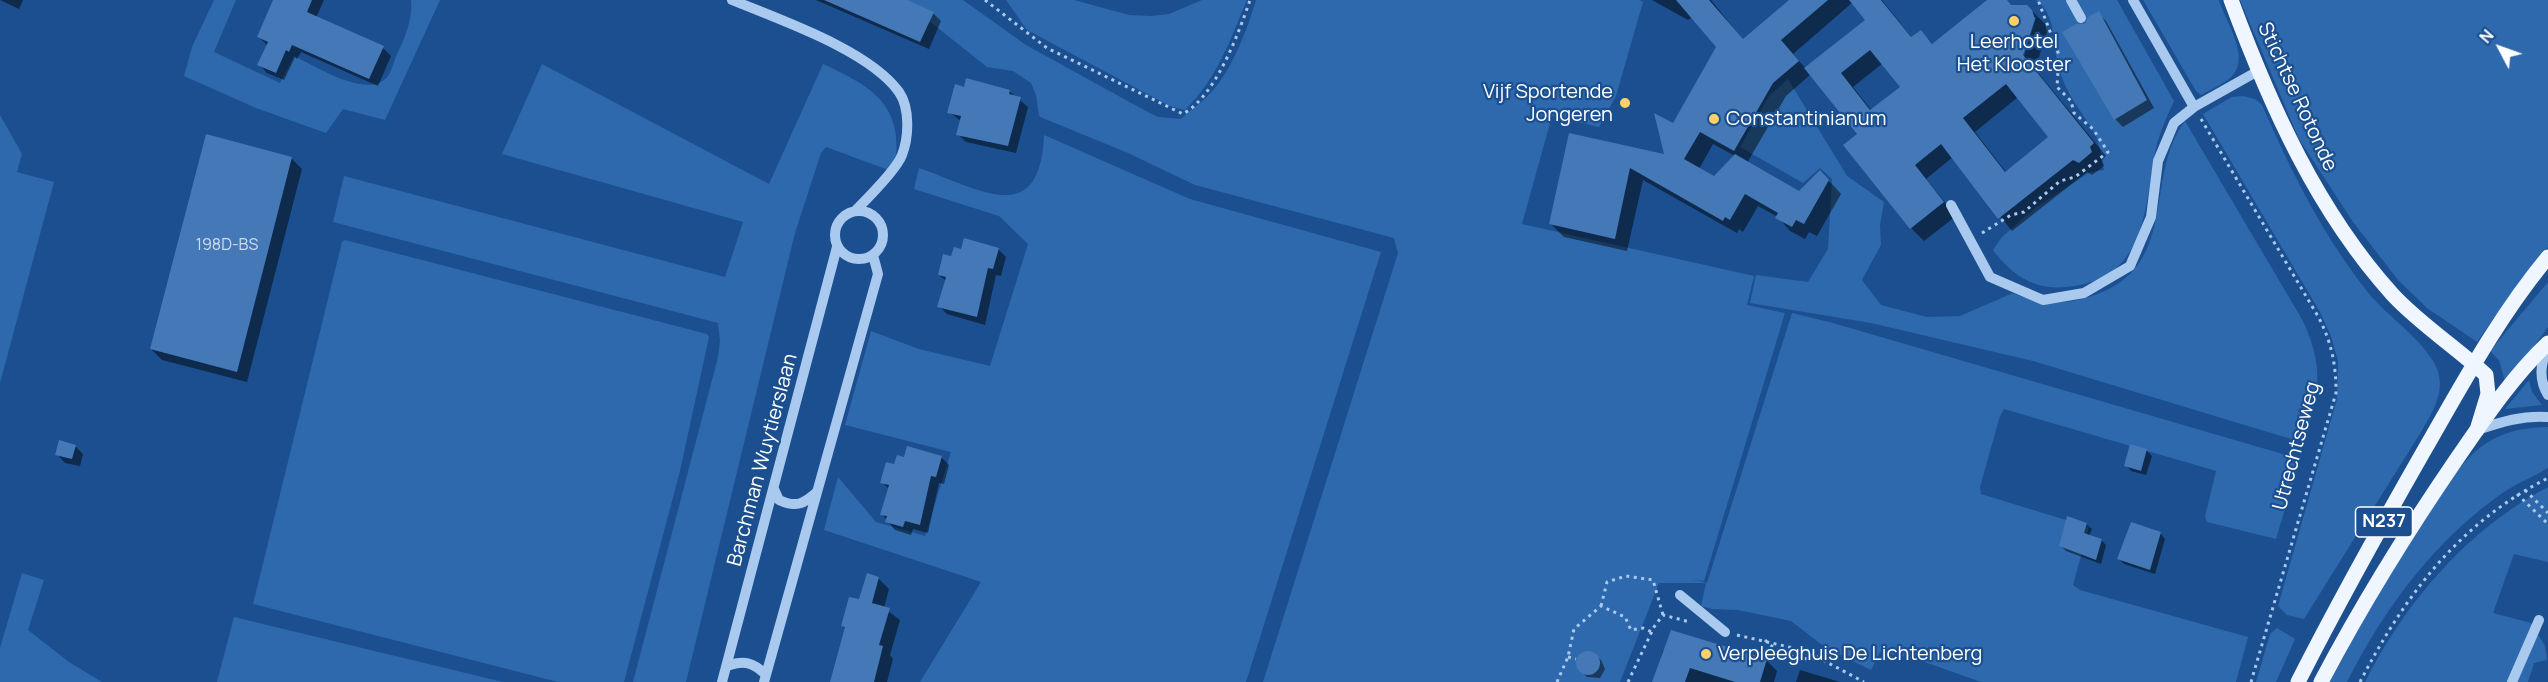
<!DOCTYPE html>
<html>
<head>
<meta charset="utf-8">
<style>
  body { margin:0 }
  #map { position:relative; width:2548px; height:682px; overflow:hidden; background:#1b4f8f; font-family:Manrope,sans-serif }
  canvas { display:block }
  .north { position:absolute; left:2470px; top:18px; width:60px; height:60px; -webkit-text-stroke:4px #1b4f8f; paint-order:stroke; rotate:311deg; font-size:16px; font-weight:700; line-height:24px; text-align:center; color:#fff }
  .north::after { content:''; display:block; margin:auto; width:21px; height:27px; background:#fff; clip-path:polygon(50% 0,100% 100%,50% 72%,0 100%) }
</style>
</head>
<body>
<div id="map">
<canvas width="2548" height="682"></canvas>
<div class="north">N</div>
</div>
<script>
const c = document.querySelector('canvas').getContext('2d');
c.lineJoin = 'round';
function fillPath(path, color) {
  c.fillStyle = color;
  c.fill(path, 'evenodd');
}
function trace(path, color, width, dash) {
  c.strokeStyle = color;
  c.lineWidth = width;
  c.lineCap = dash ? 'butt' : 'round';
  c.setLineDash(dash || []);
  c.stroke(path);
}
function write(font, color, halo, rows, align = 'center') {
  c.font = font + ' Manrope,sans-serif';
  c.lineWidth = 4.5;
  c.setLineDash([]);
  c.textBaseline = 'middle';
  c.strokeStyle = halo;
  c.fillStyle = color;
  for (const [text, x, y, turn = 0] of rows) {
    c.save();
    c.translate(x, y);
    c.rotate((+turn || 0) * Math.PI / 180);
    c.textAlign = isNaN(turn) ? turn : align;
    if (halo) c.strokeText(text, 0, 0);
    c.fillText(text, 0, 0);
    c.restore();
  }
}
fillPath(new Path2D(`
  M214 0H236L214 52 280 83 294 56C316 66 369 101 388 76 392 70 394 61 397 54 405 38 413 18 411 0H440L385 120 343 109 326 133 256 108 184 76 192 47Z
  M887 0H963L1026 45 1144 110 1158 117 1181 119C1192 109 1204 101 1213 90 1232 70 1248 27 1256 0H1640L1643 2 1616 96 1599 127 1552 116 1522 224 1754 276 1747 305 1785 313 1704 581 1693 579 1707 583 1792 313 1833 323 2293 457 2299 462 2276 539 2207 522 2205 517 2216 471 2004 409 2000 416 1980 487 1981 494 2089 527 2073 585 2080 590 2248 637 2236 682H1981L1916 659 1880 652 1871 670 1826 648 1791 621 1738 610 1712 609 1701 606 1706 583H1659L1620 682H1263L1398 253 1394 238 1195 185 1128 153 1045 119 1039 116 1036 95 1031 83 1013 71 987 67 933 24Z
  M1006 0H1074L1129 15 1151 16 1169 14 1202 0H1247C1230 40 1217 79 1185 110L1170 106 1027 30Z
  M2036 0H2117L2174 101C2167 116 2160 132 2156 148 2144 210 2147 280 2066 287 2033 290 2012 275 1993 250L2002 237 2035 208 2090 172 2104 170C2101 159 2100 144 2095 134 2082 112 2066 94 2059 69 2052 46 2058 16 2036 0Z
  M2143 0H2219C2225 21 2250 55 2233 75 2226 83 2211 89 2201 95L2196 91Z
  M2240 0H2548V247L2522 278 2477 342 2427 308 2398 280 2353 222 2299 139Z
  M542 64 769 184 823 64C876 88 906 108 894 172L826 147 821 153 795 233 686 682H633L718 357 720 341 718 323 333 222 344 176 725 277 743 222 502 154Z
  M1788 79 1847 176 1884 202 1880 225 1881 245 1862 280 1881 305 1927 317 1960 316 2013 293C2039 304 2063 305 2089 297 2182 269 2142 178 2185 121L2303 321C2324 368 2319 387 2307 435L2301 442 2033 361 1871 323 1750 303 1756 275 1808 282 1828 249 1832 179 1820 168 1803 183 1740 147 1769 96Z
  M2243 96 2255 99 2262 105C2291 171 2322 234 2367 291 2386 316 2425 340 2437 369 2446 392 2432 413 2421 432L2304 619 2287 615 2278 606 2337 399 2338 361 2331 336 2320 312 2203 114 2232 97Z
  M0 115 22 154 17 172 54 182 0 383Z
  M1044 135 1190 199 1381 252 1246 682H920L981 582 824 530 838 477 876 522 925 536 951 452 845 425 871 331 919 349 990 366 1028 244 999 216 914 189 919 168C978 188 1040 231 1044 135Z
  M345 240 707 334 709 337 680 471 624 682H558L253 604 342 242Z
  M2548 282V327L2506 385 2499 360 2490 351Z
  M2529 380 2532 392 2542 405 2505 409Z
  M2548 427V468C2535 476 2520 482 2507 490 2438 536 2384 608 2347 682H2328L2357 625 2457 471C2483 439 2506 428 2548 427Z
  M2548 487V562L2514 554 2493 613 2531 623 2545 646 2547 660 2534 663 2528 682H2365C2406 601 2468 529 2548 487Z
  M22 573 44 580 28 630 69 662 102 682H0V648Z
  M234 617 503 682H217Z
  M2277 628 2295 639 2276 682H2256L2270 634Z`), '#2e69ad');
fillPath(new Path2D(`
  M0 0H23L19 9Z
  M275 0H324L316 18 383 48 391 56 378 86 301 52 297 59 295 57 284 80 267 73 259 64 268 46 259 37Z
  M816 0H903L933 13 941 21 929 49Z
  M1652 0H1711L1744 41 1791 0H1882L1912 38 1921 32 1934 45 1989 0H1999L2012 7 2027 6 2045 24 2047 32 2035 69 2106 156 2102 160 2104 166 2092 175 2087 172 2012 231 1953 157 1926 179 1956 216 1924 241 1911 228 1859 134 1811 74 1786 96 1747 163 1799 192 1820 173 1833 185 1841 194 1817 236 1809 232 1805 239 1790 231 1778 217 1758 206 1743 232 1739 229 1737 233 1643 180 1627 251 1564 237 1551 224 1571 135 1666 156 1673 126 1718 47 1692 17 1688 20ZM1853 2 1867 21 1806 69 1793 54ZM2033 17H2036L2022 63 2019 62ZM1883 63 1902 87 1872 111 1853 87ZM2018 97 2050 138 2006 172 1975 132ZM1713 144 1735 156 1714 178 1699 169Z
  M2098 13 2106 21 2154 108 2123 127 2115 119 2086 26Z
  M965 88 1009 91 1028 107 1016 153 966 142 958 134 961 121 949 112Z
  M291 158 302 169 247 382 162 360 151 349Z
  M998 249 1006 257 1001 276 996 275 985 325 947 314 939 306 946 281 939 275 952 258 962 250Z
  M75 446 83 454 80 466 65 463 57 454Z
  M2131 446 2147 451 2152 456 2146 475 2131 471 2126 465Z
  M941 457 949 465 944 484 939 483 928 533 913 529 911 535 895 530 882 514 889 489 882 482 905 458Z
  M2086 524 2092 529 2089 536 2101 540 2106 545 2101 564 2066 551 2061 546Z
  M2160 533 2165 539 2155 574 2124 564 2119 559Z
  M878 578 889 589 884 608 900 620 890 655 893 659 887 682H832L846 629 843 626Z
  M1663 651 1766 660 1777 671 1774 682H1654Z
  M1586 652 1595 655 1601 660 1605 669 1600 678 1587 677 1581 671 1577 662Z
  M1800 670 1840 682H1796Z`), '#0007');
fillPath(new Path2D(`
  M273 0H312L307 12 384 46 369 79 292 45 289 52 286 50 276 73 257 65 268 42 257 37Z
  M824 0H907L934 12 920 42Z
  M1676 0H1709L1743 39 1789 0H1828L1781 40 1799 61 1773 83 1734 151 1700 132 1684 159 1714 176 1735 154 1799 191 1820 170 1829 180 1804 224 1796 220 1792 227 1775 218 1778 213 1745 194 1730 220 1725 217 1723 221 1630 168 1615 239 1549 224 1569 133 1664 154 1654 113 1673 123 1716 47Z
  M1849 0H1881L1911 37 1921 30 1932 44 1987 0H2007L2011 5H2027L2032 10 2035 19 2023 55 2094 143 2090 147 2092 152 2079 163 2073 160 1998 219 1941 144 1915 165 1944 202 1910 229 1843 145 1857 134 1804 68 1865 20ZM1870 50 1900 87 1870 110 1841 73ZM2006 84 2048 137 2005 172 1963 118Z
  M2099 11 2147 100 2114 120 2062 32 2076 24H2085L2088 17Z
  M966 78 1010 90 1009 94 1021 97 1008 146 956 135 961 116 947 113 955 84 964 87Z
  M206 134 292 157 237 372 150 349Z
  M964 238 999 248 993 269 988 268 977 317 937 307 946 277 938 275 943 254 951 256 954 247 961 249Z
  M59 440 76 445 72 459 55 455Z
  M2130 444 2147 449 2141 471 2124 466Z
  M907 446 942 456 936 477 931 476 920 525 905 521 903 527 885 522 887 516 880 515 889 485 880 483 886 462 894 464 897 455 904 457Z
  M2067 516 2087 523 2084 533 2102 539 2096 560 2059 546Z
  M2131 522 2161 532 2150 570 2117 559Z
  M867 573 879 577 872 603 890 608 879 645 883 646 874 682H830L845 627 841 626 849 597 859 599Z
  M1671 630 1767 659 1760 682H1735L1690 668 1685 682H1652Z
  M1576 663a12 12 0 1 1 24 0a12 12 0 1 1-24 0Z`), '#4478b7');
trace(new Path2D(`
  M985 0 1047 48 1183 114C1216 95 1238 35 1250 0
  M2201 119 2319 318C2332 344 2336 365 2336 393L2251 682
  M1982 233 2011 215 2024 212 2060 181 2075 177 2108 152 2093 129 2074 113 2071 101 2057 87 2059 55 2038 0
  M2525 490 2548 513
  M2517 494 2548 524
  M1601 606 1607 582 1626 576 1653 580 1663 615
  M1737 635 1806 651 1864 682
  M1765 640C1780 655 1795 659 1816 659
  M1568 657 1576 659
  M1557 682 1568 657 1574 629 1601 606 1625 617 1631 630 1643 628 1652 632
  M1628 682 1654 627 1663 615 1690 622
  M2360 682C2405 595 2459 523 2548 478`), '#a9c9ee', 3, [3, 4.5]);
trace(new Path2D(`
  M732 0C780 20 869 50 899 92 910 108 909 137 902 155 897 169 867 199 855 211
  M2071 0 2081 18
  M2133 0 2194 107
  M1951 205 1990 277 2043 300 2084 293 2130 266 2151 217 2158 161 2174 123 2194 107 2258 71
  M835 235a24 24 0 1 1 48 0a24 24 0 1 1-48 0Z
  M2547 347C2541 364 2538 379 2548 395
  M2477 430C2501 422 2523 415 2548 417
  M774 489 779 500C796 508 804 504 817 492
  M1680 595 1725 632
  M727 666C744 660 753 662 766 675
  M722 682 837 247
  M764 682 878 274 873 255
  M2512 682 2539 620`), '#a9c9ee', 10);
trace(new Path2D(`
  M2231 0C2270 105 2317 211 2393 295 2421 325 2456 347 2486 375L2488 394 2477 430
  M2298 682C2338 603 2381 526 2425 449 2463 383 2499 316 2548 257
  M2321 682C2362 604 2408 530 2458 457 2485 418 2513 376 2548 343`), '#f0f6ff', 15);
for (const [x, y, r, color] of [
  [2014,21,6,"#ffd166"],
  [1625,103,6,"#ffd166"],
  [1714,119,6,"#ffd166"],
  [1706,654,6,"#ffd166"]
]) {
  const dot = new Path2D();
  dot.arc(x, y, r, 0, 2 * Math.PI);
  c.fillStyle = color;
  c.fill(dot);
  trace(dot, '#1b4f8f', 2);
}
write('16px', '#d0dded', null, [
  ["198D-BS",227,246]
]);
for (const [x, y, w] of [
  [2384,522,57]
]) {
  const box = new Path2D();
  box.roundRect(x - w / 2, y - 15, w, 30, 4.5);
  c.fillStyle = '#1b4f8f';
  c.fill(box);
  trace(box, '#fff', 1.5);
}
write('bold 18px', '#fff', null, [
  ["N237",2384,522]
]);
write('20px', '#fff', '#1b4f8f', [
  ["Leerhotel",2014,42,"center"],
  ["Het Klooster",2014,65,"center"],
  ["Vijf Sportende",1613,92,"right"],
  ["Jongeren",1613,115,"right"],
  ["Constantinianum",1726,119],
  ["Verpleeghuis De Lichtenberg",1718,654]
], 'left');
write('20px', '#fff', '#1b4f8f', [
  ["Stichtse Rotonde",2297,97,65],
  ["Utrechtseweg",2297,446,-75],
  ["Barchman Wuytierslaan",763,460,-75]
]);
</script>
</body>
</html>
